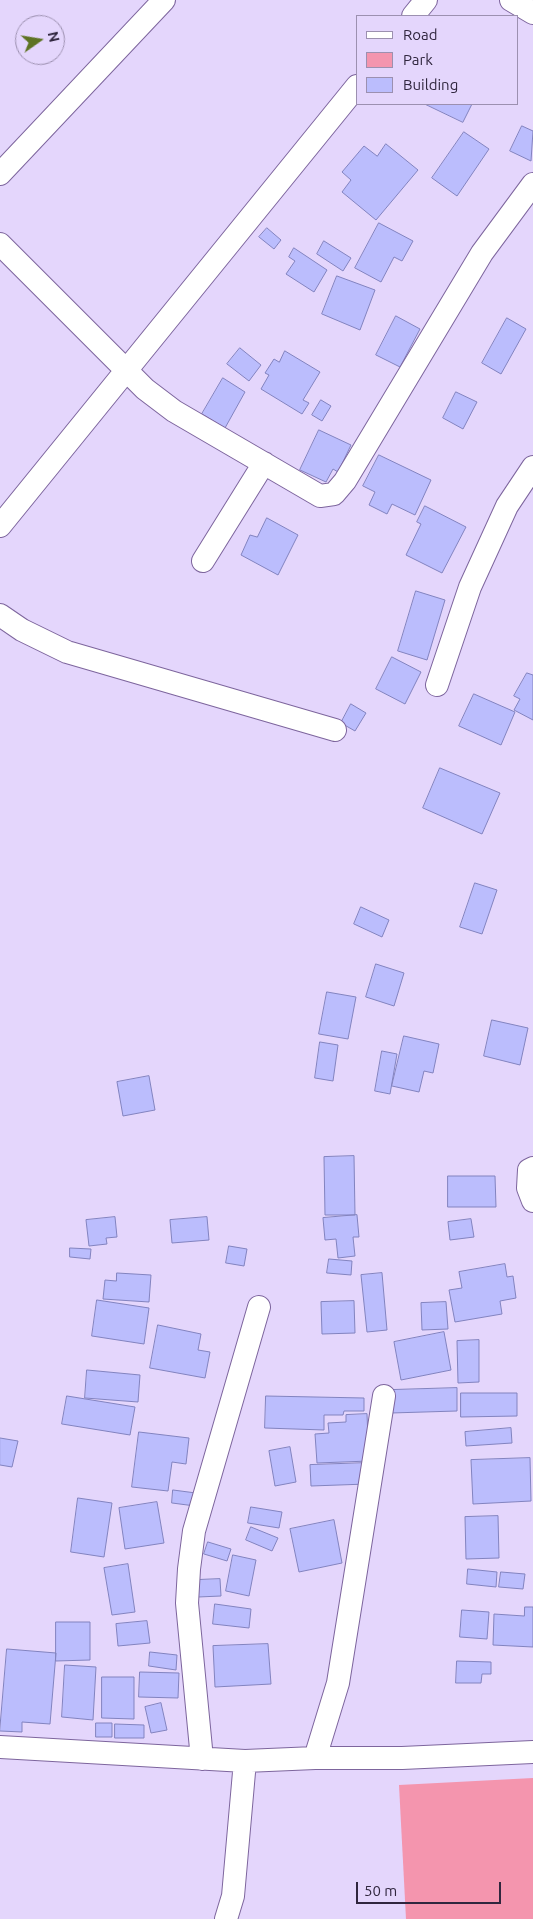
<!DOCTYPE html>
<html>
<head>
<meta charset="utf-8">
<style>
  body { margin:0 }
  #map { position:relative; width:533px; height:1919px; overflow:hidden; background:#e4d6fc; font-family:Ubuntu,sans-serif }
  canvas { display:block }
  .legend { position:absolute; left:356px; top:15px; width:162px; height:90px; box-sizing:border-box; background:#e4d6fc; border:1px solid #9c90b0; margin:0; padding:6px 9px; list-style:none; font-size:15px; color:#30263e }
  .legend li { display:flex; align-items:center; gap:10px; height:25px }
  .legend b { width:25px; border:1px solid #9c90b0 }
  .north { position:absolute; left:15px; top:15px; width:50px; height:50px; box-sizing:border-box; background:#e4d6fc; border:1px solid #9c90b0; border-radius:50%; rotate:77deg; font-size:14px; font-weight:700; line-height:20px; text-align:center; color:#30263e }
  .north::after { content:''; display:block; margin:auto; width:18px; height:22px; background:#5e7323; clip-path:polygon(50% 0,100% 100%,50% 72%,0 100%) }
  .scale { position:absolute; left:356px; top:1882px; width:145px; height:22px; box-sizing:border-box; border:2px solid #30263e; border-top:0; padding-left:6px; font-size:15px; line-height:18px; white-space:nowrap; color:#30263e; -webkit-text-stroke:4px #e4d6fc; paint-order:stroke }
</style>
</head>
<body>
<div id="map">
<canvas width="533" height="1919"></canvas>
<ul class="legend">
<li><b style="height:6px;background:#fff"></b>Road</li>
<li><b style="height:14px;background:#f495ae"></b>Park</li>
<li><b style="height:14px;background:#bbbdfd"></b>Building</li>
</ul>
<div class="north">N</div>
<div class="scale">50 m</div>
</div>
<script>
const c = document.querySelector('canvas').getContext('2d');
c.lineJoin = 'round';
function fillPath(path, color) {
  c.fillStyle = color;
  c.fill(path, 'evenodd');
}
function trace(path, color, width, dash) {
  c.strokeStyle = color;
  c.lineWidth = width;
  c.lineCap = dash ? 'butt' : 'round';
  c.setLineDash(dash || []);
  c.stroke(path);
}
fillPath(new Path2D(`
  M533 1778V1919H406L399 1785Z`), '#f495ae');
const building = new Path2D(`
  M425 104H472L463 122Z
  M522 126 533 131 531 161 510 151Z
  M464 132 489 149 457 196 432 178Z
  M386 144 418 170 376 220 342 192 351 180 342 172 364 146 377 156Z
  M379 223 413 241 402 261 394 257 381 282 355 268Z
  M267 228 281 240 274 249 259 237Z
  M324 241 351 258 343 271 317 254Z
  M294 248 327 270 314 292 286 274 295 261 289 257Z
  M337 276 375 290 360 330 322 314Z
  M396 316 420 329 400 367 376 355Z
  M507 318 526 329 501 374 482 363Z
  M240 348 261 365 249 381 227 364Z
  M285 351 320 372 303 400 309 403 302 414 261 389 269 375 265 373 274 359 279 362Z
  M223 378 245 392 225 428 202 414Z
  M456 392 477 402 463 429 443 418Z
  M321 400 331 406 322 421 312 415Z
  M319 430 351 445 338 472 333 469 326 482 300 470Z
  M379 455 431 480 415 515 392 504 387 514 369 505 375 492 363 486Z
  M425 506 466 527 442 573 406 555 421 524 417 522Z
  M267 518 298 535 278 575 241 555 250 535 257 537Z
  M416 591 445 600 427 660 398 651Z
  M392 657 421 672 405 704 376 689Z
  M527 673 533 675V720L514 710 520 699 514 696Z
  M474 694 515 712 501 745 459 726Z
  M351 704 366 713 355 731 341 723Z
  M440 768 500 793 482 834 423 808Z
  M475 883 497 890 482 934 460 927Z
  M361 907 389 920 382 937 354 924Z
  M376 964 404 973 394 1006 366 997Z
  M327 992 356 997 348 1039 319 1034Z
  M492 1020 528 1028 520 1065 484 1056Z
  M404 1036 439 1044 433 1073 424 1071 419 1092 392 1086Z
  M320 1042 338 1045 333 1081 315 1078Z
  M382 1051 397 1054 390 1094 375 1091Z
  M149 1076 155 1110 123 1116 117 1082Z
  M354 1156 355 1215H325L324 1157Z
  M448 1176H495L496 1207H448Z
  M357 1215 359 1237H353L355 1256 338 1258 336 1239 325 1240 323 1218Z
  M115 1217 117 1237 106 1238 107 1244 89 1246 86 1220Z
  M207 1217 209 1240 172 1243 170 1220Z
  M471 1219 474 1237 450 1240 448 1222Z
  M229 1246 247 1249 244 1266 226 1263Z
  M70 1248 91 1249 90 1259 70 1257Z
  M329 1259 352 1261 351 1275 327 1273Z
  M505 1264 507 1277 513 1276 516 1298 500 1301 502 1314 455 1322 449 1290 462 1288 459 1272Z
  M117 1273 151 1275 149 1302 103 1299 105 1280 116 1281Z
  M382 1273 387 1330 367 1332 361 1275Z
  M97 1300 149 1308 144 1344 92 1336Z
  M354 1301 355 1333 322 1334 321 1302Z
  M446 1302 448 1329 422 1330 421 1303Z
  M158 1325 201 1334 198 1350 210 1352 205 1378 150 1368Z
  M444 1332 451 1370 401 1380 394 1342Z
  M479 1340V1382L458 1383 457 1341Z
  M87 1370 140 1375 138 1402 85 1398Z
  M457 1388V1411L391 1413V1390Z
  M461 1393H517V1416L461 1417Z
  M67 1396 135 1407 130 1435 62 1424Z
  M266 1396 364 1398V1411H344L343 1415H324V1430L265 1428Z
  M367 1414 369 1461 317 1463 315 1434 329 1433 328 1423 346 1422V1415Z
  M511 1428 512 1443 466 1446 465 1432Z
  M139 1432 189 1438 186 1464 172 1462 168 1491 132 1487Z
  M0 1438 18 1441 12 1467 0 1465Z
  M290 1447 296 1482 275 1486 269 1451Z
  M530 1458 531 1501 473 1504 471 1460Z
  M366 1463 367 1484 311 1486 310 1465Z
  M173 1490 196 1493 195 1506 172 1503Z
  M78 1498 112 1503 104 1557 71 1552Z
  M157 1502 164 1543 125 1549 119 1508Z
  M251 1507 282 1512 279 1528 248 1523Z
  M498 1516 499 1558 466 1559 465 1517Z
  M334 1520 342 1563 299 1572 290 1529Z
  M251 1527 278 1538 272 1551 246 1540Z
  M208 1542 231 1549 227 1561 204 1554Z
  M233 1555 256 1560 249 1596 226 1591Z
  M128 1564 135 1612 112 1615 104 1568Z
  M468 1569 497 1572 496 1587 467 1584Z
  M501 1572 525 1574 523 1589 499 1587Z
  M220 1579 221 1596 198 1597 197 1580Z
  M215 1604 251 1609 249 1628 213 1624Z
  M525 1607H533V1647L493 1645 494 1614 524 1616Z
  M462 1610 489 1612 487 1639 460 1637Z
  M147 1621 150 1643 118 1646 116 1624Z
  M56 1622H90V1660L56 1661Z
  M268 1644 271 1684 215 1687 213 1646Z
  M7 1649 56 1653 50 1724 22 1722V1732L0 1731Z
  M150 1652 177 1655 176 1670 149 1666Z
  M457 1661 491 1662V1674H482L481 1683H456Z
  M65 1665 96 1667 93 1720 62 1717Z
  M140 1672 179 1673 178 1698 139 1697Z
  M102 1677H134V1719L102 1718Z
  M161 1703 167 1730 151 1733 145 1707Z
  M96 1723H112V1737H96Z
  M115 1724 144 1725V1738H115Z`);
fillPath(building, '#bbbdfd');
trace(building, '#8283bf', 1);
const street = new Path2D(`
  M511 0 533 13
  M413 16 426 0
  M0 174 164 0
  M0 244 145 389 174 411 320 496 334 494 345 481 482 253 533 184
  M0 526 357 86
  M203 561 264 463
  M0 615 22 630 67 652 335 730
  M437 685 470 587 507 506 533 467
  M533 1168 529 1170 528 1188 533 1201
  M0 1747 245 1761 315 1758H402L533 1752
  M315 1758 338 1683 384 1396
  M202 1759 187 1603 189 1569 194 1531 259 1307
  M226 1919 233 1896 245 1761`);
trace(street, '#7d659d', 24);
trace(street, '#fff', 22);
</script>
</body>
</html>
